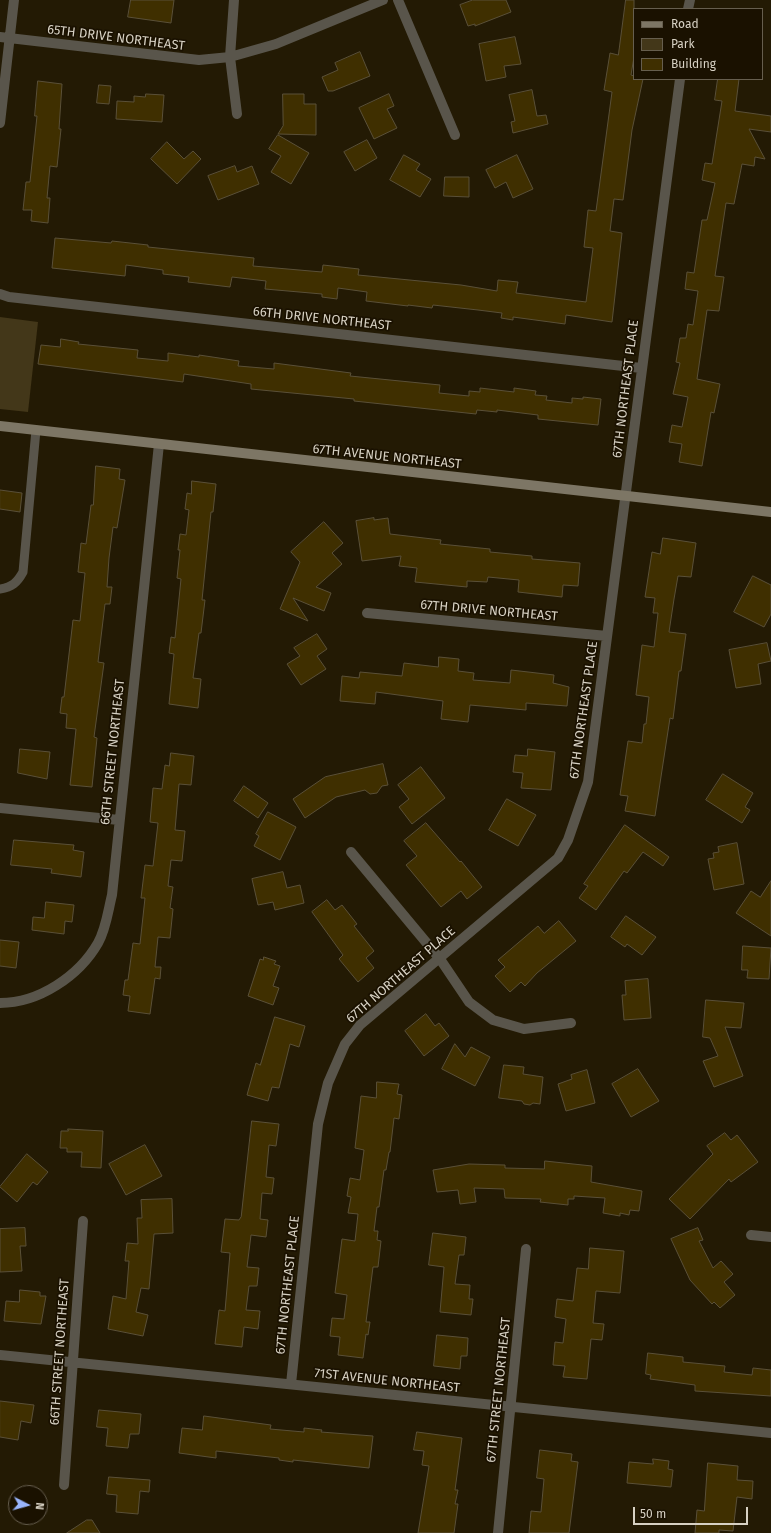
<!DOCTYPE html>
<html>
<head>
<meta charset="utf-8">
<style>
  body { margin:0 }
  #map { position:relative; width:771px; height:1533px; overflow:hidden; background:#231a04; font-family:"Fira Sans",sans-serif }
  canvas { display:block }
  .legend { position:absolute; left:633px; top:8px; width:130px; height:72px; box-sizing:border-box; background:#1a1100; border:1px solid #665e4e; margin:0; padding:5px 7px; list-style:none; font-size:12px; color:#d7d1c3 }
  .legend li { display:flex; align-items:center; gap:8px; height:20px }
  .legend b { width:20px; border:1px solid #665e4e }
  .north { position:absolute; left:8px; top:1485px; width:40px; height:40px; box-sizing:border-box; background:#1a1100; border:1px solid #665e4e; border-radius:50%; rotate:96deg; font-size:11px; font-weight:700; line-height:16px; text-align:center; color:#d7d1c3 }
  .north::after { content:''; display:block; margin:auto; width:14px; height:18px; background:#99b5fd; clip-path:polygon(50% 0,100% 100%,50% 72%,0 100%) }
  .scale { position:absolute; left:633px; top:1507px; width:115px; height:18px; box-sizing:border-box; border:2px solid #d7d1c3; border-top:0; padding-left:5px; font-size:12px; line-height:14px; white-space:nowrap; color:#d7d1c3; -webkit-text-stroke:3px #1a1100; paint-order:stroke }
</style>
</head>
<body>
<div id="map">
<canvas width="771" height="1533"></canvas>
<ul class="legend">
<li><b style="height:5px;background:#7d7665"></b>Road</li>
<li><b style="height:11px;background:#433719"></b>Park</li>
<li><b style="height:11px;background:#3f2f00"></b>Building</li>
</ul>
<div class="north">N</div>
<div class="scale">50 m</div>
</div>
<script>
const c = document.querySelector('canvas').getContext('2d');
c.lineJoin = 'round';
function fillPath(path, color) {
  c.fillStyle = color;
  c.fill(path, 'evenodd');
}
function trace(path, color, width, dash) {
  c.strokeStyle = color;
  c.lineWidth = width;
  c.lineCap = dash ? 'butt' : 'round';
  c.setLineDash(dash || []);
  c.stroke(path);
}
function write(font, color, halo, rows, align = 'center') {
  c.font = font + ' "Fira Sans",sans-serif';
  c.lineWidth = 3.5;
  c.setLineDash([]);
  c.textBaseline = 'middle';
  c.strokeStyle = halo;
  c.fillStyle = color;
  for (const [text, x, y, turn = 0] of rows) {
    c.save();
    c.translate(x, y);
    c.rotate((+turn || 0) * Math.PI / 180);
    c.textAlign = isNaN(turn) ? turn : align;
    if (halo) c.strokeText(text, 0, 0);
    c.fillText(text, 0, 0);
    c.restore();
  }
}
fillPath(new Path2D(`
  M0 317 38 322 28 412 0 409Z`), '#433719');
const building = new Path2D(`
  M131 0H174L171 23 128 17Z
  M473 0H506L511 12 475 26V24L468 26 460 5Z
  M626 0H634V57L631 75 634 76V79H643L632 130 623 200 614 199 610 231 622 233 612 322 566 315 565 324 513 317V320L501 318 502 313 478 310 433 305 432 308 408 305V306L366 301 367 292 338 288 337 299 322 297V294L265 289 266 281 232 277 230 287 188 282 189 277 163 274V270L126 265 125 276 52 268 55 238 111 243 112 241 148 245V247L254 258 253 266 322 272 323 265 359 269 358 275 461 285 497 291 498 280 518 282 516 293 586 302 593 248 584 247 588 210 596 211 612 92 604 90 610 53 618 55Z
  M515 37 521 64 504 66 506 77 486 81 479 44Z
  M360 52 370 76 333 91H328L322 77 338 70 335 63Z
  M718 79H739L735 111 771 116V132L749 129 765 159 755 157 754 166 742 164 734 204 726 203 715 276 724 277 719 311 707 310 697 379 720 384 714 413 711 412 702 466 679 462 682 444 669 442 672 425 682 427 688 397 673 394 680 363 676 362 680 338H686L688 324 693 325 698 291 685 289 687 272 694 273 702 220H707L715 183 702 180 705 163 712 164 722 101 715 100Z
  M38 81 62 84 59 129H61L57 167 50 166 47 198H50L48 223 31 221 32 210H23L26 182H30L37 116H35Z
  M99 85 111 86 109 104 97 103Z
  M532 90 537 116 546 115 548 124 513 133 511 122 515 121 509 95Z
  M146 94 164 95 162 122 116 119 117 101 134 102V96L145 97Z
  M283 94H304V104H316V135L278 134 283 126Z
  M389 94 394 106 387 109 397 128 374 139 359 108Z
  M278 135 309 153 291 184 271 172 281 156 269 149Z
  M367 140 377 158 355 171 344 152Z
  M167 142 184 159 193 151 201 159 177 184 151 159Z
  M404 155 420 164 416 170 431 179 420 197 390 180Z
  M517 155 533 189 513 198 506 182 495 188 486 170Z
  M235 166 237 172 252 166 259 184 218 200 208 176Z
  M445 177H469V197L444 196Z
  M61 339 79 342 78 344 138 350 137 358 168 361V353L199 357V355L239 361 238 366 274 369V363L351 373 350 376 440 385 439 393 469 396V391L480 392V388L514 392V388L536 391 535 395 547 396 546 400 572 403V398L583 399V397L601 399 598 425 538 419V415L497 410V412L477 410 476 414 354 401V399L251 389V384L184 374 183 382 38 364 41 345 60 347Z
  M96 466 120 469 119 479 125 480 117 528 113 527 109 558 107 587H112L110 604H105L98 662 104 663 94 737 97 738 92 787 70 785 76 729 66 728 67 714 60 713 62 697H64L73 620 80 621 85 573 78 572 81 543 86 544 91 505H93Z
  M192 481 216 484 213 512H211L202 600H205L201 633H199L193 678 201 679 198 708 169 704 174 654 169 653 171 637 175 638 181 579 177 578 180 550H178L180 534 186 535 189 510 185 509 187 493 191 494Z
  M0 490 22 493 20 512 0 509Z
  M374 518V520L388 518 390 534 441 540 440 544 490 549V552L532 556V559L580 563 578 586 563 585 562 597 518 592 519 580 488 577 487 582 467 581V587L415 582 417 568 399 566 401 556 362 561 356 521Z
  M324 522 343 543 332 553 342 564 316 587 331 593 324 611 293 598 308 621 280 609 300 562 291 552Z
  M663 538 696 543 691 577 678 576 674 599 669 632 686 634 681 671H679L673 719 670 718 655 816 625 811 628 796 620 795 628 741 642 743 644 724H646L649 697 636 695 642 645 654 647 658 613H653L655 598 645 597 652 552 660 554Z
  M753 576 771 585V614L764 627 734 612Z
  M317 634 327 649 317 656 326 669 301 685 287 664 300 656 294 648Z
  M767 643 771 661 758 664 761 684 736 688 729 650Z
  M439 657 459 659 458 671 474 673 473 680 510 683 511 670 554 675 553 683 569 687 567 706 526 703V710L470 705 468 722 441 719 443 701 376 692 375 704 340 701 342 676 359 678 360 672 402 676 404 663 438 667Z
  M20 749 50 752 47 779 18 773Z
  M528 749 555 752 551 790 521 788 523 773 513 772 515 755 527 756Z
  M171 753 194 756 191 785 179 784 175 830 185 831 182 861 171 860 168 886 173 887 170 908 173 909 170 938 158 937 155 967H161L160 979 155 978 150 1014 128 1011 130 996 123 995 125 980H128L133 943 140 944 145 898H141L145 865 153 866 158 823 150 822 153 788 162 789 165 765 169 766Z
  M383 764 388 785 382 786 377 793 370 794 365 790 336 797 305 818 293 799 325 777Z
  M421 767 445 798 412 824 399 807 409 799 398 785Z
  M723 774 753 793 745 807 750 810 742 823 706 800Z
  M244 786 268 803 258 818 234 801Z
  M507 799 536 815 518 846 489 830Z
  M268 812 296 827 280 860 254 846 259 836 256 834Z
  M426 823 460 862 461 861 482 887 467 899 461 891 441 907 406 865 417 856 404 841Z
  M625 825 669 857 663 866 643 852 627 873 624 871 596 910 579 898 588 886 584 884Z
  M14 840 74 845 73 850 84 852 81 877 51 873 52 869 11 865Z
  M737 843 744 884 714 890 708 859 714 858 713 853 719 852 718 847Z
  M283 872 287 888 300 885 304 903 275 910 273 902 258 905 252 879Z
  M771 881V936L736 913 751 891 760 897Z
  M327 900 335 910 342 905 357 924 354 926 374 951 366 958 374 968 358 982 339 959 343 955 312 912Z
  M46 902 74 905 72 922 65 921 64 934 32 930 33 917 44 918Z
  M626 916 656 937 642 955 627 944 625 947 611 937Z
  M559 921 576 941 537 973 525 986 521 982 510 992 495 976 505 967 498 960 538 926 544 933Z
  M0 940 19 942 16 968 0 966Z
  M743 946 771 948 769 979 747 978 748 970H742Z
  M264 957 276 961 274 964 280 966 273 986 279 988 273 1005 248 996 260 959 263 960Z
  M648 979 651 1018 624 1020 622 995H626L625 981Z
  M706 1000 744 1003 741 1028 725 1027 743 1076 714 1087 703 1061 718 1056 710 1038 703 1037Z
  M426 1014 435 1026 439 1023 449 1036 424 1056 405 1031Z
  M275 1017 305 1026 299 1047 290 1044 279 1088 272 1087 268 1101 247 1095 256 1063 260 1065Z
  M455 1044 465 1057 471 1047 490 1057 475 1086 442 1069Z
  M504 1065 524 1067 523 1074 543 1077 540 1104 533 1103 530 1105 524 1104 522 1101 499 1098Z
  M638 1069 659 1101 631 1117 612 1084Z
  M587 1070 595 1103 566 1111 558 1084 572 1079 571 1075Z
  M377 1082 399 1084 397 1094 402 1095 399 1119 394 1118 390 1152H389L386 1170H384L379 1207H377L374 1231H378L377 1240 381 1241 378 1267H373L366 1322H370L368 1335 366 1334 363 1358 338 1355 340 1337 330 1336 332 1318 344 1319 347 1295 335 1293 342 1239 355 1241 358 1214 348 1213 351 1197 347 1196 350 1178 360 1180 364 1150 355 1148 361 1096 376 1098Z
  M252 1121 279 1124 276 1146 269 1145 266 1177 274 1178 272 1194 262 1193 260 1219 268 1220 266 1237 251 1235 247 1267 259 1268 257 1286H249L246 1310 260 1311 258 1329 244 1327 242 1347 215 1344 219 1310 225 1311 230 1253 221 1252 225 1219 239 1220 241 1217Z
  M68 1129 103 1131 101 1168 81 1167 82 1152H67V1148H60L61 1131H68Z
  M725 1133 731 1140 737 1135 758 1162 731 1182 729 1179 690 1219 669 1199 713 1154 707 1146Z
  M145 1145 162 1176 126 1195 109 1164Z
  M27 1154 48 1172 37 1185 33 1182 17 1202 0 1187Z
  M545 1161 592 1166 591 1182 642 1191 639 1211 630 1210 629 1215 620 1213V1216L603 1213 605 1198 574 1196V1199H568V1205L540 1202 541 1199 505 1198 504 1189 474 1188 476 1202 460 1204 458 1190 437 1192 433 1170 469 1164 505 1165V1168L544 1169Z
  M172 1199 173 1233 154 1234 149 1289 141 1288 136 1312 148 1315 143 1336 108 1329 113 1296 126 1299 129 1261H125L127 1243 138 1244 137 1218H142L141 1200Z
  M25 1228 26 1246H20L22 1271 0 1272V1229Z
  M698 1228 703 1240 699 1241 713 1268 721 1261 733 1274 724 1282 735 1295 720 1308 714 1302 712 1304 690 1280 671 1239Z
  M433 1233 466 1237 464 1255H459L455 1284 470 1285 469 1299H473L471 1315 440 1312 444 1267 429 1265Z
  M590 1248 624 1251 620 1293 596 1291 593 1323 604 1324 602 1340 591 1339 587 1379 563 1377 565 1366 553 1365 555 1342 563 1343 566 1319 555 1317 557 1299 573 1301 577 1268 588 1269Z
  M20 1290 40 1292V1296H46L41 1324 4 1321 6 1301 19 1302Z
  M437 1335 468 1338 467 1356H461L460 1369 434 1366Z
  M648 1353 683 1357V1362L725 1366 724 1372 752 1375 753 1368 771 1370V1396L695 1391V1385L650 1379 651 1375 646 1374Z
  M0 1401 34 1405 31 1423 21 1421 18 1440 0 1437Z
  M99 1410 141 1414 139 1434H130L128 1448 106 1446 108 1428 97 1427Z
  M204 1416 271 1425 270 1429 304 1432V1428L322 1430 321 1432 373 1436 369 1468 293 1460V1462L279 1460V1458L216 1451V1458L179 1453 182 1428 202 1430Z
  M417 1432 462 1438 455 1490H458L455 1504H458L454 1533H418L429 1466 422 1465 424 1451 414 1450Z
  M540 1450 572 1454 571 1461 578 1462 569 1533H529L531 1511 541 1512 544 1479 537 1478Z
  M653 1459 669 1461 668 1469 673 1470 671 1487 627 1483 629 1462 653 1464Z
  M708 1463 738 1466 737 1480 753 1481 752 1499 737 1497 733 1531 719 1530V1533H695L697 1510 704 1511Z
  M109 1477 150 1480 149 1492 140 1491 138 1514 116 1512 117 1495 107 1494Z
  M87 1520H92L100 1533H67Z`);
fillPath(building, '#3f2f00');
trace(building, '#5a5038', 1);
trace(new Path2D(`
  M0 589C12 587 17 583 23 572L36 430`), '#59554b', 9);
trace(new Path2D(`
  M234 0 230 57 237 114
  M398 0 455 135
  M688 9 690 0
  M0 37 199 60 230 57 276 44 383 0
  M0 123 14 0
  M0 294 9 297 641 368
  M367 613 607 636
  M0 808 119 820
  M351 852 440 959 469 1002 493 1020 524 1029 571 1023
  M0 1003C39 1003 79 976 98 943 106 929 108 911 112 895L159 444
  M751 1235 771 1237
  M0 1355 771 1433
  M291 1384 318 1124 328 1083 345 1044 360 1025 558 858 568 840 588 782 680 79
  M64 1485 83 1221
  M498 1533 526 1249`), '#59554b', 10);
trace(new Path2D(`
  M0 426 771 512`), '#7d7665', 10);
write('13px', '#d7d1c3', '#1a1100', [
  ["65TH DRIVE NORTHEAST",116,38,7],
  ["66TH DRIVE NORTHEAST",322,319,6],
  ["67TH NORTHEAST PLACE",626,389,-83],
  ["67TH AVENUE NORTHEAST",387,457,6],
  ["67TH DRIVE NORTHEAST",489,611,5],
  ["67TH NORTHEAST PLACE",584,710,-82],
  ["66TH STREET NORTHEAST",113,752,-84],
  ["67TH NORTHEAST PLACE",401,975,-41],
  ["67TH NORTHEAST PLACE",288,1285,-84],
  ["66TH STREET NORTHEAST",60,1352,-86],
  ["71ST AVENUE NORTHEAST",387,1381,6],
  ["67TH STREET NORTHEAST",499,1390,-84]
]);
</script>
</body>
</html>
